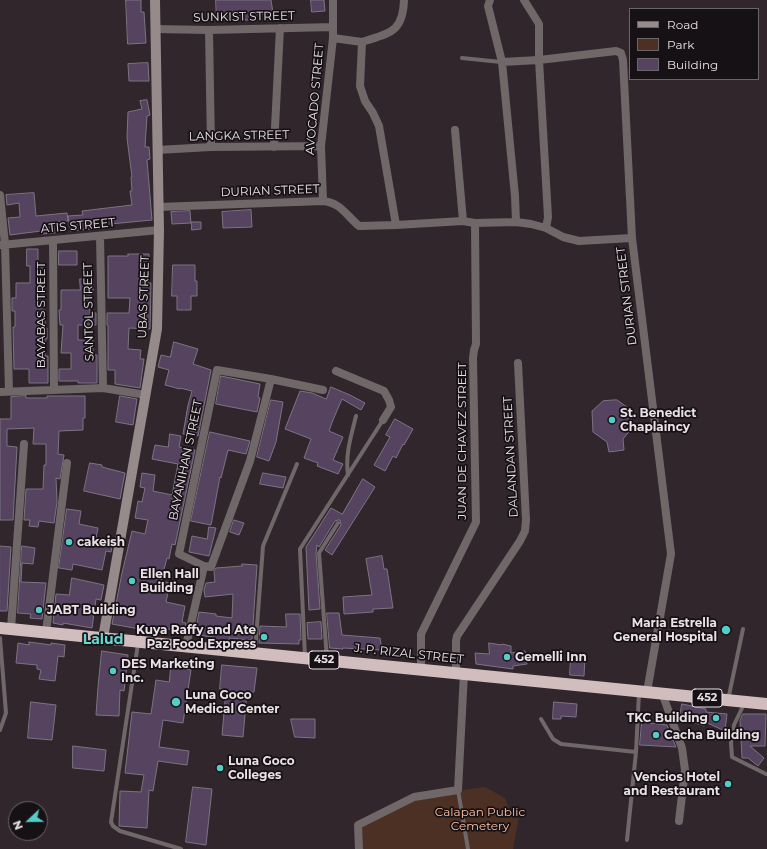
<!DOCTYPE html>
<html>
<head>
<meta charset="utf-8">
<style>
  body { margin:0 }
  #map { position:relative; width:767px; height:849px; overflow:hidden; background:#32262d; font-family:Montserrat,sans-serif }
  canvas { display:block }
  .legend { position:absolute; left:629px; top:8px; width:130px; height:72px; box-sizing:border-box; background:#161114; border:1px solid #6b6468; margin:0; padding:5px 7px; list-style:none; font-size:12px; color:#eae1e6 }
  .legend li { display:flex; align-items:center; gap:8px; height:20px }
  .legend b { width:20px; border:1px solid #6b6468 }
  .north { position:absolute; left:8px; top:801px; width:40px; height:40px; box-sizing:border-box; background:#161114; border:1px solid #6b6468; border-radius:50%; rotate:248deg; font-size:11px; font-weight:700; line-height:16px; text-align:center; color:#eae1e6 }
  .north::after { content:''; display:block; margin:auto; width:14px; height:18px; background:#54cdc6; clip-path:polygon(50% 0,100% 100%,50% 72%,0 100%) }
</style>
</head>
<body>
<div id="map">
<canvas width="767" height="849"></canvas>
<ul class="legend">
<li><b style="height:5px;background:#978a8b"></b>Road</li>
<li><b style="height:11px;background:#4c3023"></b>Park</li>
<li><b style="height:11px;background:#554360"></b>Building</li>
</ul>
<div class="north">N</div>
</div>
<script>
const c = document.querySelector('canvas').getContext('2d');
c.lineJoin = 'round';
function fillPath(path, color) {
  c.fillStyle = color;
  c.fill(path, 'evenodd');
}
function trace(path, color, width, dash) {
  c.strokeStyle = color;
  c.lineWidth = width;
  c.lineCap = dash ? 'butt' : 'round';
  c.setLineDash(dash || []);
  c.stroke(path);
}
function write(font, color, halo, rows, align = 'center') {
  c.font = font + ' Montserrat,sans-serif';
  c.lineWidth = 3.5;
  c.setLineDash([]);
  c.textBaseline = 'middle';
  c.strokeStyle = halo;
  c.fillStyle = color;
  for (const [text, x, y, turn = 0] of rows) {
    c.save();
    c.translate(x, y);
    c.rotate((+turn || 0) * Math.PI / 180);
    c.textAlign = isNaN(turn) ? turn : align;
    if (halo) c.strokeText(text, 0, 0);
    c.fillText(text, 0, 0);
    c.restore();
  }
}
fillPath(new Path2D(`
  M485 787 505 798 512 816 519 817 513 849H362L361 826 416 799 462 792 464 790Z`), '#4c3023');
const building = new Path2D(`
  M126 0H141V12H144L146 43 128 44Z
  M216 0H271L273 13 255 15V20H245V19L217 20Z
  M311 0H324L325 11 312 12Z
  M148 63 149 81H129L128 64Z
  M147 100 150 115 147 116 145 147H149L150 159 147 160 152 220 100 225V228L70 231 68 216 83 215 82 211 132 205 130 191H132L131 177H132L127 138 128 112 142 109 140 101Z
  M34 193 36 216 67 213 68 221 53 222 55 233 41 234V231L10 235 8 218 20 217 19 203 7 205 6 195Z
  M251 210 252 227 223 228 222 212Z
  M190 211 191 223 172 224 171 212Z
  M192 222H201V229L192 230Z
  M27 249H38V268H44V311H45V328H47V339H45V356H48V383H29V369H14L13 327H15V311H12V298H16V283H30V266H27Z
  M59 251H77V265H59Z
  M128 254H149V269H145V283H151L150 329 129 328 128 349 141 350 140 359H144L140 388 115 384V370H108V325H107V313H129L130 298H108V256H128Z
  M173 265H195V281H197V296H191V310H177V296H172Z
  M80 279H93V294H90V313H96V325H78V340H93V355H97V383H78V381H59V369H71V353H61L63 325H60L59 310H61V290H80Z
  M174 342 198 349 193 364 211 370 198 436 183 434 188 405 192 391 180 388V389L165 385 169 370 158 367 161 355 170 357Z
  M221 376 260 384 258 397 260 398 257 412 216 404Z
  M331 387 350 395 365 403 361 410 342 399 333 420 329 431 343 437 333 460 343 464 338 474 317 466 318 463 304 458 311 439 285 429 300 391 312 393 326 399Z
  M26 396V398H47V396H85V418H83V430L59 431 58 454 64 455 60 479 56 478 57 502 54 523 39 521 38 527 29 526 30 520H24L26 489H43L44 465H46V444H33L34 428 7 429V446L17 447 13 520H0V419H11V397Z
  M120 396 137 399 133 425 116 422Z
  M271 400 283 402 276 442 269 461 257 457Z
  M617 400 631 410 632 428 623 439 624 450 609 452 607 442 593 432 592 411 603 401Z
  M395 419 413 429 404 445 403 444 396 458 393 456 385 471 374 465 390 437 386 435Z
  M210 432 250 441 246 454 228 450 221 478 220 477 211 525 191 521Z
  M170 434 181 436 179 447 195 450 175 545 172 544 169 559 167 558 161 581 170 583 166 602 185 606 182 622 186 623 184 632 146 625 145 630 112 624 122 573 132 531 145 534 148 520 135 518 138 501 142 502 145 488 140 487 142 473 155 475 153 491 172 495 178 464 152 459 155 445 168 447Z
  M90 463 102 465V467L125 473 120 499 84 491Z
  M263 473 286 477 283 488 260 484Z
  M363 479 375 487 332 555 325 550 341 525 340 520H338L335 521 319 547 317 545 316 553 320 609 309 610 306 547 331 508 342 514Z
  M67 509 81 511 79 524 98 528 96 538 113 541 111 552 106 551 102 570 73 564 72 570 59 568Z
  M234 520 244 523 239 535 230 532Z
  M209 527 216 528 209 556 189 552 192 536 207 539Z
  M0 546 11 547 7 611H0Z
  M22 546 35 548 33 564 22 563 21 582 46 583 42 619 30 618 31 614 18 613Z
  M382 556 384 569H387L393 608 373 609V612L344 614 343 597 372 595 366 559Z
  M242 564 257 565 252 640 229 638V642L214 640V637L195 635 199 612 216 614V616L232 618 233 594 205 597 204 590 206 583 215 582 214 571 216 568 242 566Z
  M72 578 104 585 101 600 96 599 92 628 63 623V625L53 623 56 594 69 595Z
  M327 613H339L342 635 380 638 382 650 343 648V649L330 648Z
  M286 614H300L301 640H299V644L259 643 260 626 286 627Z
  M321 622 322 639H308L307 623Z
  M29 642 51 645V643L65 645 64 657 58 656 55 681 39 679 41 670 37 669V665L16 663 18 643 29 645Z
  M489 643 502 645V644L511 646V653L525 651 527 664 513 666V669L476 664 475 653 489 654Z
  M102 651 128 655 124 691 120 690 119 716 96 715 98 687Z
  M571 657 585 658 584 676 570 675Z
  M222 665 257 668 254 692H247L243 737 222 735 226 690 220 689Z
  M171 667 191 670 183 723 163 720 159 747 189 751 187 765 158 761 153 791 149 790 147 828 119 826 120 791 141 792 144 775 125 773 132 712 151 714 156 680 169 682Z
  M31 702 56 705 52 740 28 738Z
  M554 702 577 704 576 717 561 716V719H553Z
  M682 704 706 709V712L727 714 725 731 705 722 704 726 680 718Z
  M743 714H766L765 746H750L764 758 758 766 748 758H742L740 721Z
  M291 719H315V738L295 737Z
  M642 722 667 725 676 747 640 745Z
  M73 746 106 750 104 771 73 768Z
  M193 787 212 789 206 845 186 842Z`);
fillPath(building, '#554360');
trace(building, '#7c7482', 1);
trace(new Path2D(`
  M462 58 501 62
  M348 475C345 455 351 436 356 416
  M0 638 6 713 0 730
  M138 644 111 822 113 826 120 831 181 849
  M255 652 263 546 297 464
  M305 657 300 549 383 420
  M327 659 319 553 338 523
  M728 700 743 629
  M744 704 734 725 731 743 732 757 766 774
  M541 719 553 739 561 744 636 752
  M458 790 468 849
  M627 840 636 752 639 693`), '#706768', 4);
trace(new Path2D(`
  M490 0 488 6 502 62 515 196 516 222
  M524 0 539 24V60L548 217 546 228
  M155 29 209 30 333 27
  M209 30 211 147
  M333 38 362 42 360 86 365 101 373 113 379 126 396 225
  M362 42C389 33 403 33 404 0
  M502 62 539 60 616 51 621 53 623 60 632 238
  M455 130 463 221
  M274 147 280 28
  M157 150 211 147 321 146
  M0 195 5 244 9 391
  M323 201 321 146 333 38V0
  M158 207 323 201C341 203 346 215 359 226L396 225 463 221 475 223 516 222 531 224 546 228 563 237 579 241 632 238 671 554 647 692
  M100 236 103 388
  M53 241 54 389
  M1 245 159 230
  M336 371 384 391 389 400 391 407 383 420
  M0 392 103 388 146 395
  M204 566 211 567 250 461 271 379
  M11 629 24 444
  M46 632 67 463
  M186 646 204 566 179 554 217 370 271 379 323 390
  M421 670V634L476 522 473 358 474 350 476 344 475 223
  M456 673V641L457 636 520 541 525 531 526 520 518 363
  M662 693 682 748 685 770 679 821
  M359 849 358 825 414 797 458 790 464 673`), '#706768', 8);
trace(new Path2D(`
  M103 638 157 329 159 230 155 0`), '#978a8b', 10);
trace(new Path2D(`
  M0 628 767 704`), '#d1bdbe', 12);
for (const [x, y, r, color] of [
  [612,420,4,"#54cdc6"],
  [69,542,4,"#54cdc6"],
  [132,581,4,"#54cdc6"],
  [39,610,4,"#54cdc6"],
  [726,630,5,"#54cdc6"],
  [264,637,4,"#54cdc6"],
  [507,657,4,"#54cdc6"],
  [113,671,4,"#54cdc6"],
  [176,702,5,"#54cdc6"],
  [716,718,4,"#54cdc6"],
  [656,735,4,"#54cdc6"],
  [220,768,4,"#54cdc6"],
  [728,784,4,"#54cdc6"]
]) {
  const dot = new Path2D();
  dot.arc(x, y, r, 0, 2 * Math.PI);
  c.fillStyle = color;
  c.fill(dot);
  trace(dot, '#161114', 1.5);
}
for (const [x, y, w] of [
  [324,660,30],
  [707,698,30]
]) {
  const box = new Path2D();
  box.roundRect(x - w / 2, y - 9, w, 18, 3);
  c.fillStyle = '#161114';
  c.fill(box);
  trace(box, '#eae1e6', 1);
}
write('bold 11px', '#eae1e6', null, [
  ["452",324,660],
  ["452",707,698]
]);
write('12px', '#eae1e6', '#161114', [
  ["SUNKIST STREET",244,17,-1],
  ["AVOCADO STREET",315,99,-85],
  ["LANGKA STREET",239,136,-1],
  ["DURIAN STREET",270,191,-2],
  ["ATIS STREET",78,226,-5],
  ["DURIAN STREET",627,296,-97],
  ["UBAS STREET",144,297,-88],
  ["SANTOL STREET",89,312,-91],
  ["BAYABAS STREET",41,315,-90],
  ["JUAN DE CHAVEZ STREET",462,441,-90],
  ["DALANDAN STREET",511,457,-93],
  ["BAYANIHAN STREET",186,460,-78],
  ["J. P. RIZAL STREET",409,654,6]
]);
write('bold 12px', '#eae1e6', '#161114', [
  ["St. Benedict",620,413],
  ["Chaplaincy",620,427],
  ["cakeish",77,542],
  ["Ellen Hall",140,574],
  ["Building",140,588],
  ["JABT Building",47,610],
  ["Maria Estrella",717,623,"right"],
  ["General Hospital",717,637,"right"],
  ["Kuya Raffy and Ate",256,630,"right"],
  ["Paz Food Express",256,644,"right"],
  ["Gemelli Inn",515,657],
  ["DES Marketing",121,664],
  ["Inc.",121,678],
  ["Luna Goco",185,695],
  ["Medical Center",185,709],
  ["TKC Building",708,718,"right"],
  ["Cacha Building",664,735],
  ["Luna Goco",228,761],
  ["Colleges",228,775],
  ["Vencios Hotel",720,777,"right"],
  ["and Restaurant",720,791,"right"]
], 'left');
write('12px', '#ffc0a5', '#161114', [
  ["Calapan Public",480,812],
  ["Cemetery",480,826]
]);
write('bold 14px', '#6ad5ce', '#161114', [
  ["Lalud",103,640]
]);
</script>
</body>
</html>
